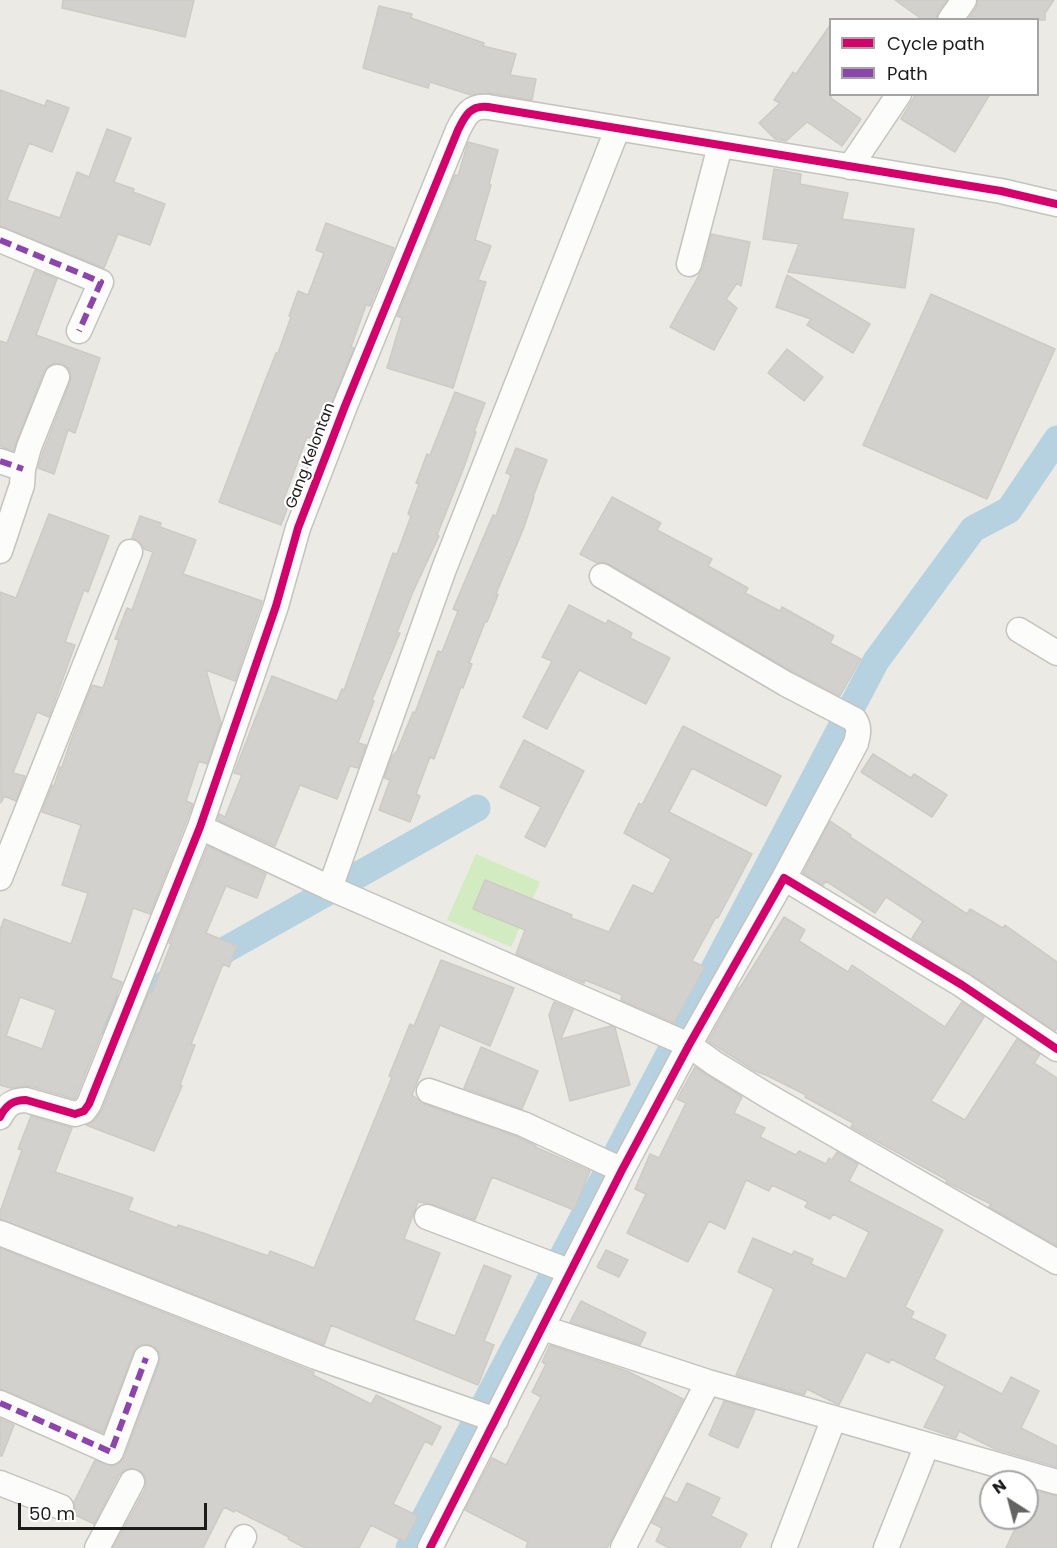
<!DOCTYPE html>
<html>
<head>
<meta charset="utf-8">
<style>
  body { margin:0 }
  #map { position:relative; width:1057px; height:1548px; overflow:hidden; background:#ebeae4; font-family:Poppins,sans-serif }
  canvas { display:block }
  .legend { position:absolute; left:829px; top:18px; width:210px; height:78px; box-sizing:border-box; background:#fff; border:2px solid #a4a4a4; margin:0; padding:8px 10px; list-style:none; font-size:18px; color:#1c1c1c }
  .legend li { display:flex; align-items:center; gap:12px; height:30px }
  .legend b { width:30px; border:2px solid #a4a4a4 }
  .north { position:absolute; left:979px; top:1470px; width:60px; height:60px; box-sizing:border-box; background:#fff; border:2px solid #a4a4a4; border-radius:50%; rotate:324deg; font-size:16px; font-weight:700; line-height:24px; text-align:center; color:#1c1c1c }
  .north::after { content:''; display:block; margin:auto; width:21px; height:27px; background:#646462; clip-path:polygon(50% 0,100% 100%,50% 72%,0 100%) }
  .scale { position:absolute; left:18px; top:1503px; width:189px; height:27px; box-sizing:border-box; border:3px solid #1c1c1c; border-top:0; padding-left:8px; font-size:18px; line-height:21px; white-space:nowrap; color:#1c1c1c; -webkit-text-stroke:4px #fff; paint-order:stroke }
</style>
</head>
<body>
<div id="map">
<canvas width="1057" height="1548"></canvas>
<ul class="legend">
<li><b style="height:8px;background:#d6006c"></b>Cycle path</li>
<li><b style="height:8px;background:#8e44ad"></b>Path</li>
</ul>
<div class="north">N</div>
<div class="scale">50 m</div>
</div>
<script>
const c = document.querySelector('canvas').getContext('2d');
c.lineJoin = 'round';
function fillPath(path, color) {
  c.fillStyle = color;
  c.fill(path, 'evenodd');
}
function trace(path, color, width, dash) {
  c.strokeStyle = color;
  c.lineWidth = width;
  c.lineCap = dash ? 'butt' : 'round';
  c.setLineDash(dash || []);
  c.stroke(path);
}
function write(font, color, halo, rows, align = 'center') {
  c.font = font + ' Poppins,sans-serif';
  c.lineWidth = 4.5;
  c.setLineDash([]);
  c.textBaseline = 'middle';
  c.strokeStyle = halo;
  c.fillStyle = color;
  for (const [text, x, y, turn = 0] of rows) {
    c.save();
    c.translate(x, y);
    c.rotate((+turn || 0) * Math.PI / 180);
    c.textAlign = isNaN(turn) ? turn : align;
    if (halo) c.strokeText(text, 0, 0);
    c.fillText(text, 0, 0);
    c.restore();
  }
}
fillPath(new Path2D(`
  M476 854 540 882 511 947 447 920Z`), '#d2ebc0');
trace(new Path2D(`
  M76 1034 477 808
  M409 1548 876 661 973 529 1009 510 1057 439`), '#b6d2e0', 27);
const building = new Path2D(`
  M63 0H194L185 37 62 8Z
  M895 0H947L938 12 936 20H923Z
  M978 0H1054L1045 13V20H968L976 8Z
  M379 6 412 14 411 18 484 43 483 46 516 54 510 75 536 79 532 100 489 93 471 95 430 82 428 88 363 68Z
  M831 24V98L861 119 842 146 807 122 786 141 775 139 759 123 780 103 774 100 793 72 796 74Z
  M0 90 45 106 47 100 69 108 52 152 29 143 7 200 60 218 77 172 89 177 107 129 131 138 114 182 134 189 133 192 165 204 150 245 118 234 104 268 0 226Z
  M916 94H990L955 152 901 119Z
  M468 142 498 150 489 184 491 185 475 240 491 246 478 280 486 282 453 388 387 368 402 318 397 316 455 175 458 176Z
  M774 169 801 174 800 184 848 193 842 219 914 229 905 288 788 272 799 244 763 239Z
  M326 223 394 248 370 306 366 305 351 347 354 348 317 440 307 437 284 499 290 501 281 525 219 502 265 381 276 353H278L291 317 289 316 298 291 308 295 324 253 316 250Z
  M711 234 750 242 741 286 737 283 726 299 737 308 714 350 670 327 703 268Z
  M35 270 57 279 36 335 100 358 75 433 68 430 54 474 38 468 43 452 70 382 71 374 68 368 63 364 54 363 49 366 44 371 13 451 0 446V341L7 343Z
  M787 275 870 324 853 353 807 325 811 319 776 307Z
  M931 294 1055 349 987 499 863 445Z
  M787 349 823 377 804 401 768 373Z
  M455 392 485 403 474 432H476L464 467 437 535 439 536 412 594 397 633H400L372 700 374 701 358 743 366 745 358 768 350 766 337 799 300 785 275 846 218 820 219 814 225 817 242 775 234 773 272 676 337 701 342 689 344 690 393 553 397 554 411 516 408 514 419 484 416 483 427 454 430 455Z
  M516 448 547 460 533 497H534L524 527 496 594 498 595 487 622H485L469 663 472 664 463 688 461 687 434 759 430 757 416 794 420 796 410 822 379 810 390 780 384 778 392 756 397 751 413 712 415 713 438 651 442 652 458 611 453 609 493 515 496 516 511 475 506 473Z
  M612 497 661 523 657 530 712 559 708 566 748 588 745 593 780 611 782 607 834 636 830 643 861 659 840 696 793 672 609 564 603 562 597 563 580 554Z
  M49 514 109 536 88 592 84 590 65 642 75 645 49 717 37 712 13 773 25 776 16 801 4 796 1 803 0 592 16 598Z
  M140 516 161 523 160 527 196 540 183 574 262 601 235 681 206 670 221 723 207 764 199 761 186 801 193 804 150 914 133 908 111 978 122 982 76 1097 75 1099 30 1086 10 1088 0 1085V930L4 919 71 944 88 893 62 885 81 825 42 812 52 785 54 786 60 767H62L71 740 92 685 103 688 119 640 115 639 127 608 132 610 153 552 144 549 141 543 132 538ZM20 997 56 1010 42 1049 6 1036Z
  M569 605 606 624 608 620 632 633 630 638 670 658 646 704 579 670 547 729 523 717 552 661 542 657Z
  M683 726 781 776 766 806 692 768 669 812 752 854 718 918 716 917 692 961 705 967 674 1023 621 1000 622 995 585 980 584 983 516 954 525 930 473 909 485 880 572 915 571 918 609 932 633 885 653 894 671 859 624 833 639 803 642 805Z
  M524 740 584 771 545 847 525 837 541 807 500 787Z
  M873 754 911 778 914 774 947 795 932 817 861 772Z
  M830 821 851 835 850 837 967 914 970 909 1003 928 1005 925 1057 962V1028L1055 1031 969 973 912 938 923 921 886 897 875 913 826 881 823 885 803 873Z
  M208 846 266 874 257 898 226 886 206 933 237 946 229 967 223 964 191 1044 195 1045 180 1085 182 1086 154 1151 86 1125 95 1120 102 1110 149 992 152 993 171 944 169 943Z
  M784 917 805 930 799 941 848 972 852 965 945 1027 962 1002 984 1017 931 1101 965 1120 1017 1039 1040 1054 1034 1063 1057 1078V1246L989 1207 991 1204 946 1182 947 1180 851 1127 853 1123 805 1097 806 1095 768 1076 755 1071 708 1041 738 988 739 989Z
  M441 960 514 988 490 1046 440 1025 412 1095 424 1104 518 1137 536 1146 535 1147 590 1171 574 1210 492 1177 475 1220 432 1204 418 1202 404 1239 440 1253 414 1320 455 1336 484 1265 511 1276 484 1341 494 1345 478 1385 331 1325 324 1345 0 1219V1212L22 1150 18 1149 31 1116 72 1128 55 1172 133 1198 128 1210 177 1228 178 1225 203 1233 268 1256 270 1251 314 1268 392 1077 389 1076 410 1024 414 1026Z
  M554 1002 573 1010 561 1039 611 1026 615 1028 630 1085 570 1101 549 1015Z
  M481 1047 538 1071 522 1109 464 1088Z
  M695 1067 742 1097 734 1113 765 1128 760 1137 796 1155 799 1151 826 1164 829 1158 832 1160 837 1152 858 1164 849 1181 943 1230 905 1307 914 1312 911 1318 946 1335 934 1359 1002 1394 1011 1377 1039 1391 1021 1428 1057 1446V1467L995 1449 959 1431 956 1438 924 1427 945 1386 891 1359 889 1363 866 1352 839 1405 807 1389 804 1395 736 1375 774 1289 738 1272 753 1238 792 1255 794 1251 813 1259 811 1264 846 1279 869 1232 833 1214 830 1219 805 1207 808 1202 772 1185 769 1191 746 1180 725 1229 709 1221 688 1262 627 1233 646 1194 635 1189 650 1154 659 1158 686 1103 677 1099Z
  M0 1248 314 1372 313 1375 371 1404 376 1395 441 1427 432 1445 425 1441 393 1504 418 1516 405 1542 371 1525 359 1548H305L288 1539 289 1537 235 1510 234 1512 224 1507 203 1548H113L145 1489 146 1481 144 1474 139 1470 132 1468 124 1470 119 1475 94 1524 73 1514 75 1505 74 1502 95 1460 112 1466 119 1463 124 1458 159 1363 160 1355 157 1349 150 1345 143 1344 137 1347 133 1353 103 1433 0 1389Z
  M606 1250 628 1260 619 1277 597 1267Z
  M581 1301 646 1333 640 1345 570 1322Z
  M550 1345 627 1371 683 1399 607 1548H526L528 1542 465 1510 492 1458 506 1465 541 1397 532 1392 546 1364 542 1362Z
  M724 1401 755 1410 738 1448 709 1435Z
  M0 1419 14 1425 2 1456H0Z
  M687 1483 720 1498 711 1516 747 1534 740 1548H669L656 1541 662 1528 652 1523 665 1497 677 1503Z
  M1027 1488 1057 1496V1548H1006L1020 1518H1027Z`);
fillPath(building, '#d3d1cd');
trace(building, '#cecbc5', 1.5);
const minor = new Path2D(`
  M950 20 964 0
  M850 167 899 94
  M0 240 101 282 79 331
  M689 264 720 146
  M0 461 23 469
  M0 551 22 485 23 469 29 447 57 377
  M602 576 786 684 855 720C860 728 858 735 856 743L784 878
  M1019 630 1057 653
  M200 827 330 888 689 1045 714 1063 768 1096 1057 1262
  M0 878 130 552
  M330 888 444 569 617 130
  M429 1091 523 1124 622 1170
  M0 1117C6 1105 13 1100 26 1100L75 1114 84 1111 89 1104 200 827 276 606 298 528 345 406 458 130C465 116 470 105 488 107L1001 191 1057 204
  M427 1217 569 1271
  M0 1233 316 1357 496 1420
  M543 1328 708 1382 1057 1482
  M0 1403 111 1452 146 1358
  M0 1483 61 1507
  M97 1548 132 1482
  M238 1548 244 1537
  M430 1548 622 1170 689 1045 784 878 962 985 1057 1049
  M623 1548 708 1382
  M784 1548 834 1418
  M886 1548 927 1445`);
trace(minor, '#c3c3c0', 27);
trace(minor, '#fcfcfb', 24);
trace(new Path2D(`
  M0 240 101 282 79 331
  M0 461 23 469
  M0 1403 111 1452 146 1358`), '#8e44ad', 6, [12, 6]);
trace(new Path2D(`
  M0 1117C6 1105 13 1100 26 1100L75 1114 84 1111 89 1104 200 827 276 606 298 528 345 406 458 130C465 116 470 105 488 107L1001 191 1057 204
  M430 1548 622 1170 689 1045 784 878 962 985 1057 1049`), '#d6006c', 8);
write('15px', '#1c1c1c', '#fff', [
  ["Gang Kelontan",311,456,-69]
]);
</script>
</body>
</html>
